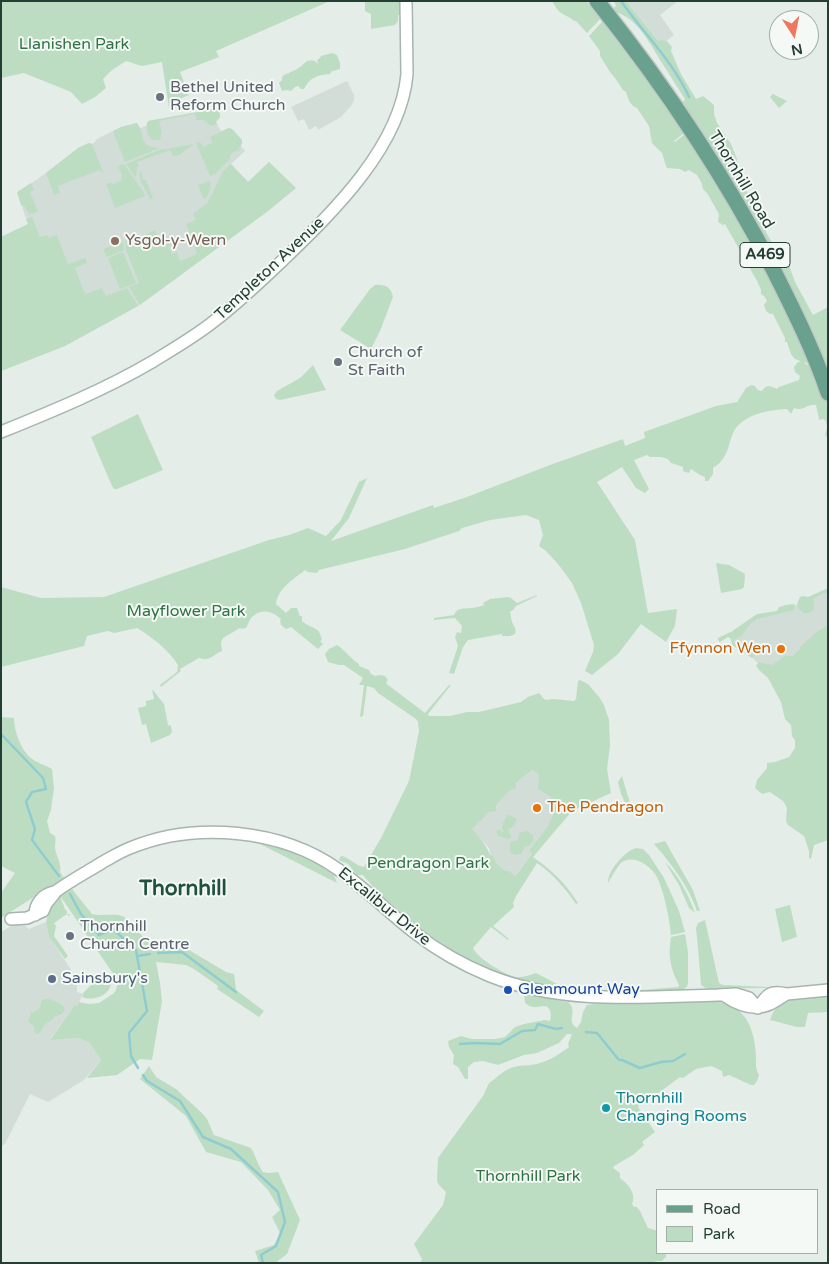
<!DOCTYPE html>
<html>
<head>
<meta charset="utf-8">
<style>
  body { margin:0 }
  #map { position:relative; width:829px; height:1264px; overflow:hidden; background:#e4ede8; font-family:"Varela Round",sans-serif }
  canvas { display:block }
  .frame { position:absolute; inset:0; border:2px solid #243e35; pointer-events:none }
  .legend { position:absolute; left:656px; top:1189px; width:162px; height:65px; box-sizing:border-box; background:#f4f9f6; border:1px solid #a1aea9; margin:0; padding:6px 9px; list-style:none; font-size:15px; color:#243e35 }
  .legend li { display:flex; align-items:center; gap:10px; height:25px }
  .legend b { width:25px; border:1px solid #a1aea9 }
  .north { position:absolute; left:769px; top:10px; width:50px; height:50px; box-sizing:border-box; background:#f4f9f6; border:1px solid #a1aea9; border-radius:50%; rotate:169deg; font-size:14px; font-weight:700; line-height:20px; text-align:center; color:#243e35 }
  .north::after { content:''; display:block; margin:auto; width:18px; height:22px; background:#ee7761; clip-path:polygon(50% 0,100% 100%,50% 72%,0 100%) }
</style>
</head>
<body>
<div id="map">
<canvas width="829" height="1264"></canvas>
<div class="frame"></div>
<ul class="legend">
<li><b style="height:6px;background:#6aa18e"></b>Road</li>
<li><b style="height:14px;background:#bdddc3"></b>Park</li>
</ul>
<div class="north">N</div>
</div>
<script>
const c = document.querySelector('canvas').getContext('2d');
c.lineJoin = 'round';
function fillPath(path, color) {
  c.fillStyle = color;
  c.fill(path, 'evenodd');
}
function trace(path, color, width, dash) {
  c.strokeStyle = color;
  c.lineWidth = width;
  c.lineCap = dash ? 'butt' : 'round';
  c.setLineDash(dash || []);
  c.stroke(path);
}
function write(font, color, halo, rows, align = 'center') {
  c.font = font + ' "Varela Round",sans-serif';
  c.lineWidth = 4;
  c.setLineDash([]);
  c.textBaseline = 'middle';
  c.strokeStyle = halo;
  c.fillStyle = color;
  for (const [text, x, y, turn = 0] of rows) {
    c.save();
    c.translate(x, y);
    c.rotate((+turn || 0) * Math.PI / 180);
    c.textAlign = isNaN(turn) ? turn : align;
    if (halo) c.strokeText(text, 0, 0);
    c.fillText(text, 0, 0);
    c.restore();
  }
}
fillPath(new Path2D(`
  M626 1H678L660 15 674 35 661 45Z
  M347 81 354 95V100L351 106 341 117 318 130 316 126 309 130 304 119 298 121 291 107Z
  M214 108 217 109 220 114V117L216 122 221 131 229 128 232 129 242 140 241 146 245 151 231 164 248 182 269 162 296 188 268 211 138 306 65 346 1 371V237L28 224 17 192 38 179 78 148 89 143 92 144 95 142 97 139 121 127 137 123 140 128 146 126 148 121 198 112Z
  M828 589V633L769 675 749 654 732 643 731 635 757 616 794 609V606Z
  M535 769 544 786 562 810 530 849V851L532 854 513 878 493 861 491 857 489 848 469 828 512 786Z
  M46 922 49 937 74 974 77 983V992L83 994 77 1006H74L50 1039 77 1038 89 1042 101 1060 84 1080 48 1102 30 1094 5 1144 1 1146V932L16 923 23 924 29 929Z`), '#d2ddd7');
fillPath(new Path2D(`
  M1 1H330L216 51 219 57 180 72 189 95 175 101 176 106 169 108 162 62 142 66 126 61 112 70 103 79 106 88 95 97 82 104 71 92 24 73 1 78Z
  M365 1H402V21H400V15H398V21L395 25 371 29V14L365 11Z
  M552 1H586L600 19 587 33 576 21H574C570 17 568 17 563 14 558 12 555 6 552 1Z
  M614 1H626L658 41 661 40 667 41 672 47 671 51 681 74 696 99 703 96 714 105V114L717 123 731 144 737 159 743 185 756 207 760 215 766 222V232L773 244 787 260 795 282 813 315 828 307V374L684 108 683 102 685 99C677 87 670 75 662 63 650 44 638 18 615 12L613 8 616 6Z
  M605 20 643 69C649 72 651 76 649 82L654 89H657C699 148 738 209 771 273L773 274 774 278 789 310 793 313 804 327 802 331 803 337 814 365H813L811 360 810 362 804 363 807 365 815 366 820 378 822 395 828 402V437L825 436 827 427 826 421 823 419 820 420 819 419 816 405C808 403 802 412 794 408L791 414 787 409C769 410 744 414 734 431 729 440 729 452 722 460 720 463 716 466 713 468V474L708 481H705V477L700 475 691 469 689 473 683 471V467L671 463 668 459 661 457H650L647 455 634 460 649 489 645 493 636 488 622 467 597 482 635 540 648 613 677 609 675 626 666 642 641 624 618 654 592 675 585 671 593 652 594 645 581 603 572 583 558 564 546 551 539 546 543 535 539 520 526 515 490 520 462 528 459 531 405 549 323 569 319 570 317 573 308 572 305 570C294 579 278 588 276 604L286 613 291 608H297L300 616H302V621C312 630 319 625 322 640L320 641 323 644 318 649 291 627 286 629 281 625 280 621 281 619C272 611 262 608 252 617 249 620 248 625 246 628L242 629 240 628 223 638 221 643 222 651C212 655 210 662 199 658L180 669 181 671 161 687 160 685 177 672 178 665C168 649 153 638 137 628L114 633 108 631 87 636 84 646 1 667V587L41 598 104 597 269 540 289 535 308 528 326 536 341 520 359 482 367 478 349 518 331 541 433 505 434 508 467 497 550 465 623 439 625 446 645 438 644 432 716 406 737 402 746 388 751 385 755 386 758 390 762 391C766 384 771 386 777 389L779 387 799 380 800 376 795 372 794 367 798 362H801C799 360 797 360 795 359 790 355 789 347 787 342H785V338L773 314H770L766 311 764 305 767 301 764 296 761 294V290L757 281 725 224 723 225 718 222 719 214 707 193 703 189 702 184 697 175 689 170 685 172 680 169 667 168 666 166 662 153 652 143 649 126 637 108 633 106 629 101 626 92 623 90 615 78 610 72 600 56V51L589 36 603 21 609 28 604 21ZM671 112 723 190 751 238 768 272 767 271 741 223 685 134 675 142 674 141 684 133Z
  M332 53 337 55 340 63V69L333 71H332L330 74C318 75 310 77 304 89H301L298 86 295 87 291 91 287 90 282 91 279 83 282 80V77L284 75C289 73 293 71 297 69 305 65 304 59 315 61L318 64 317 60 320 58 321 56Z
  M773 94 787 101 779 108 770 97Z
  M214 108C219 110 220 113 220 117L216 122 217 124 211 126 203 120H196L195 114 159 121 162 133 160 139 158 140H153C147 137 145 127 148 121L198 112Z
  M137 123C146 136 138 147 160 148L125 162 113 131 121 127Z
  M229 128 232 129 242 140V144L239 148 240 150 233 152 230 156 231 158 215 174 210 176 196 143 200 142 203 147 212 143 210 137Z
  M89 143 92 144 103 172 102 173 100 170 58 186 60 193 54 195 46 173 78 148Z
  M194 144 179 155 173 156 170 150 137 162 139 166 137 167 136 178 126 164 159 150Z
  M269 162 296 188 268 211 140 305 129 287 139 283 126 250 125 241 137 237 142 244 145 242 146 234 155 230 159 238 161 239 170 236 173 245 169 247 172 254 177 252 180 261 197 254 186 224 196 220 193 214 208 202 223 171 231 164 248 182Z
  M124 164 143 191 145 196 115 208 106 184 112 182 113 184 122 180 121 177 122 176 118 166Z
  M141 171 143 180H146L153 198 150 199 141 182 139 172Z
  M210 181C212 187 209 194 205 199L203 198 198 185Z
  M31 183 34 190 30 192 38 212 32 214V213L29 214 25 207 21 205 17 192Z
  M32 217 40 237 47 235 49 238 57 235 68 264 85 258 87 263 75 268 85 294 102 288 106 296 127 288 138 306 65 346 1 371V237L28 224 26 219Z
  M123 242 124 250 107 257 103 249Z
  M123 252 136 283 120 289 108 258Z
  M375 285C385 284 391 287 393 297L380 331 371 349 340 330 370 289Z
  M313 365 326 390 280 400 276 399 274 395 277 391 300 378Z
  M138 414 163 470 117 489H114L112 486 91 437Z
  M716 563 729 565 745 574 744 587 742 589 721 593Z
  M828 588V593H824L813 599 814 605V610L809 613H803L798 608 797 604 800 597 803 596 808 597Z
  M537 595V596L516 606 514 609 510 612C511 615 511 619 512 622 514 627 517 628 515 634L510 636H502V634L468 640 463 647 454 674 449 673 458 646 455 637 457 632 461 633 462 626 455 618 434 620V618L454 615C457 607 464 609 471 608 475 608 480 606 484 605L483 603 490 599 508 597 511 598 517 603Z
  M794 604 795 607 794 610 758 619 752 622 741 636 734 640V642C737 645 740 644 744 646 750 649 748 651 757 651V653L752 658 732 645 731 639 728 637 720 642 718 640V638L728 633 731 632 757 614 777 611 779 607 786 605Z
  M828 625V840L814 845 811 859 809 858V851L804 836 788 825 786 821 787 808 785 804 783 801 770 792 762 794 755 788 757 780 767 768V763L775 762 789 757 795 748V740L792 736 791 725 785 719 781 702 768 678 760 671 756 666 759 662 772 665 785 656H793L800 649V647L815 633Z
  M337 645C346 651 351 659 359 664V666L369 670 371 674 375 676 380 675 385 676 388 680 386 683 388 685 425 713 449 685H451L428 714 429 716H450L467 712H479L521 702 528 697 539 693 545 700 554 699 574 701 576 699 578 681 580 680 588 684 599 697 604 705 609 720 610 745 607 769 611 793 572 811 533 857C553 871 565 883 578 903L576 904C565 888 553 874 537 863L516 896 513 903 514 907 493 926 509 939 508 940 491 927 473 948C477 958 505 975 516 977 522 978 530 975 536 973L555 983 569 989C525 986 485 967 446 950V946L432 937 424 934 419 927 414 925 409 919 379 894 363 875H357L348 864 339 860 340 857 342 856C350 858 356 866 364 867L381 838 409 781 419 731 418 722 416 719 378 693 374 688 367 686 363 716 360 717 364 685H359L363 678 344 665H339L328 662 325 654 329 649ZM533 770C542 774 538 782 538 789L551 797C554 808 557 812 549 822V825L530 849V851L532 854 515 876 509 871H505L497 864 493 856 490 855C488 848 477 834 472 829L489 812 496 811V805L509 791 516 788V783Z
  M152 689 164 704 168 725 171 726 172 732 170 735 151 743 146 724 142 725 138 708 146 706V701L154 699Z
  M1 717 14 718C14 731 21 750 31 758 37 763 45 765 52 769L54 788 51 810 47 821 50 833 55 836C56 840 55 844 55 848 56 856 62 863 60 872L64 878 1 918V893L15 873 1 866Z
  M622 776 632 810 629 811 621 794 618 782Z
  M508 815 516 818C517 824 512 827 508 830L511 836V838L508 839 498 836 496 831 500 829 502 832H504L502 828C502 824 505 817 508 815Z
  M527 831 533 835V841L530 845 524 847V849L521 854 514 855 510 852V842L518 840 519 833Z
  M665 841 693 890 700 911H697C688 885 672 865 654 844Z
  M256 842C284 848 311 858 334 875L337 883Z
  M636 848 643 849 649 855 664 878 679 911 685 932 671 935C670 921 663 885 655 874 651 868 643 862 636 860 631 859 625 859 621 863 616 868 612 877 608 883 607 871 625 851 636 848Z
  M665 862C679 876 688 894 695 913L689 908 679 885Z
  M72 889 92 914C103 917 116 912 126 918 136 929 144 941 158 946L159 944 189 950 226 972 234 974 236 990 264 1011 259 1017 217 989 218 986 194 969 186 965 156 962 160 983 162 1001 152 1060 140 1059 117 1075 87 1078 101 1060 89 1042 77 1038 50 1040 74 1006H77L79 1002 89 1004 99 1003 114 993 116 990 118 981 61 897 62 902 64 906V908L67 911V914H70L69 916 67 914 54 923 56 926 54 936 68 956 65 959 49 937 46 923 49 910 57 897Z
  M790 905 797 937 782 942 775 909Z
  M705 920 719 983 723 985 771 987 765 988 707 989 701 985 698 948 696 928 698 923Z
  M685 934 688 952V983L687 987 682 990 629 991 678 987 679 985C670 968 668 956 671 937Z
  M104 972C123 987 98 1004 82 997L84 992 94 982 92 978Z
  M528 990 544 995 545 998 568 1002C579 1011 565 1021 577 1028L581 1022 583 1012 587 1005 593 1004 615 1003V1002L671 1001 673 1002H720L737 1007V1009C751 1020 755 1038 756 1056 756 1063 755 1068 759 1075L757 1081 754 1085H751L729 1075 723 1077 722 1071 711 1066 696 1069 683 1078 680 1077 653 1097 641 1101 638 1107 655 1132 642 1142 644 1145 643 1146 633 1155 614 1166 613 1168 620 1173V1178C628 1184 637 1194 632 1204L634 1207H637L640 1211 648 1228 658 1231V1253H666V1257L662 1261H655L656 1263H420L422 1259 414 1244 443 1205 446 1192 439 1185 437 1181 438 1158 483 1096 489 1083C497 1078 502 1071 511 1068 518 1065 524 1066 531 1065 546 1063 557 1056 569 1047L568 1044 572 1034H567L559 1043 537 1053 524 1055 498 1065 483 1061 474 1062 468 1067V1079H465L458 1067 453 1064 454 1055 449 1047 448 1041 461 1036 472 1039H495L505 1037 515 1027 524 1024 545 1020 550 1021C551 1015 552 1010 546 1006 536 1006 534 1010 525 1003L524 993Z
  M828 993V1012L808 1013 805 1027H797L770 1020C777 1000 786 1000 805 999L806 996Z
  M44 999C52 999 62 1002 65 1010L61 1015 55 1016C53 1020 51 1020 47 1023 42 1026 43 1032 37 1034L35 1033 34 1026 28 1022 31 1012 33 1013 40 1008 41 1001Z
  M149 1066 156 1077 176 1089 203 1114 207 1119 214 1135 251 1148C256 1156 257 1164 263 1172L269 1173 278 1172 300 1220 287 1254 275 1263H259L255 1251 274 1245 280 1233 272 1217 280 1210 268 1190 241 1162 206 1152 186 1116 140 1079Z`), '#bdddc3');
trace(new Path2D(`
  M621 1C643 33 673 61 689 97
  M1 734 43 778 46 789 32 792 26 802 35 829 32 840 59 876
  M70 894 81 914 99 935 113 929 136 950 147 1011 129 1033 131 1056 138 1068
  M158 953 182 952 236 992
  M137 956 150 954
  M586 1032 597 1033 619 1060H622L640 1068 661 1062 673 1061 685 1054
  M460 1044 474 1043 500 1044 522 1031 535 1030 538 1024 556 1029 562 1028
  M143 1075 147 1081 180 1101 203 1137 231 1149 278 1192 285 1222 276 1246 261 1255 263 1263`), '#8eccd0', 2.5);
const minor = new Path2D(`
  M1 432C53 411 104 390 152 362 173 349 194 337 213 322 238 303 261 281 283 260 333 212 401 146 407 74L406 1
  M35 915C35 903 43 894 55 892 70 881 87 872 103 862 112 857 120 852 130 848 195 821 282 829 339 870 366 889 389 913 415 933 438 951 463 965 490 976 563 1005 641 997 718 995L736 994 749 998 758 1008
  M11 919 27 918 43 911 46 904 54 894
  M725 996C738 1005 754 1011 770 1004 776 1001 781 997 787 994
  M758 1008C767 994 770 990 787 994L828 990`);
const major = new Path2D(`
  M597 1C664 85 725 176 774 271 794 311 814 351 828 393`);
trace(minor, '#a7b5af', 14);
trace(major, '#c2c9c6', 18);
trace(minor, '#fff', 11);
trace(major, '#6aa18e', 15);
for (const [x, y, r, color] of [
  [160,97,5,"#6b7280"],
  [115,241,5,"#8d6e63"],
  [338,362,5,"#6b7280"],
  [781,649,5,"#e8710a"],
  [537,808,5,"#e8710a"],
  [70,936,5,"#6b7280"],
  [52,979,5,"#5c6f8a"],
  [508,990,5,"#1a4fb4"],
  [606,1108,5,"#0f9aa8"]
]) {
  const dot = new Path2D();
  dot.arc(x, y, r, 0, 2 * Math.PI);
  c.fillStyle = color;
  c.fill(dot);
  trace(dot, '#f4f9f6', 2);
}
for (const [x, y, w] of [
  [765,255,50]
]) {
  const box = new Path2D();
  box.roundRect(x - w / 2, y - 12.5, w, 25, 4);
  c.fillStyle = '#f4f9f6';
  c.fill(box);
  trace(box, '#243e35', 1);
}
write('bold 15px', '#243e35', null, [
  ["A469",765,255]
]);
write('16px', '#2f7444', '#f4f9f6', [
  ["Llanishen Park",74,45],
  ["Mayflower Park",186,612],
  ["Pendragon Park",428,864],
  ["Thornhill Park",528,1177]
]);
write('16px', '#5b616d', '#f4f9f6', [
  ["Bethel United",170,88],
  ["Reform Church",170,106],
  ["Church of",348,353],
  ["St Faith",348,371],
  ["Thornhill",80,927],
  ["Church Centre",80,945]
], 'left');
write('16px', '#243e35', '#f4f9f6', [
  ["Thornhill Road",741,180,59],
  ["Templeton Avenue",270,269,-43],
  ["Excalibur Drive",384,907,39]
]);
write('16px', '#785e54', '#f4f9f6', [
  ["Ysgol-y-Wern",125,241]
], 'left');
write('16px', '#c56008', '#f4f9f6', [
  ["Ffynnon Wen",771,649],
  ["The Pendragon",547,808,"left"]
], 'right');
write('16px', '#4e5e75', '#f4f9f6', [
  ["Sainsbury's",62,979]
], 'left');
write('16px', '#164399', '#f4f9f6', [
  ["Glenmount Way",518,990]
], 'left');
write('16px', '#0d838f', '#f4f9f6', [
  ["Thornhill",616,1099],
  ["Changing Rooms",616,1117]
], 'left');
write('bold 21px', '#205040', '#f4f9f6', [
  ["Thornhill",183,889]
]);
</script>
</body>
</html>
